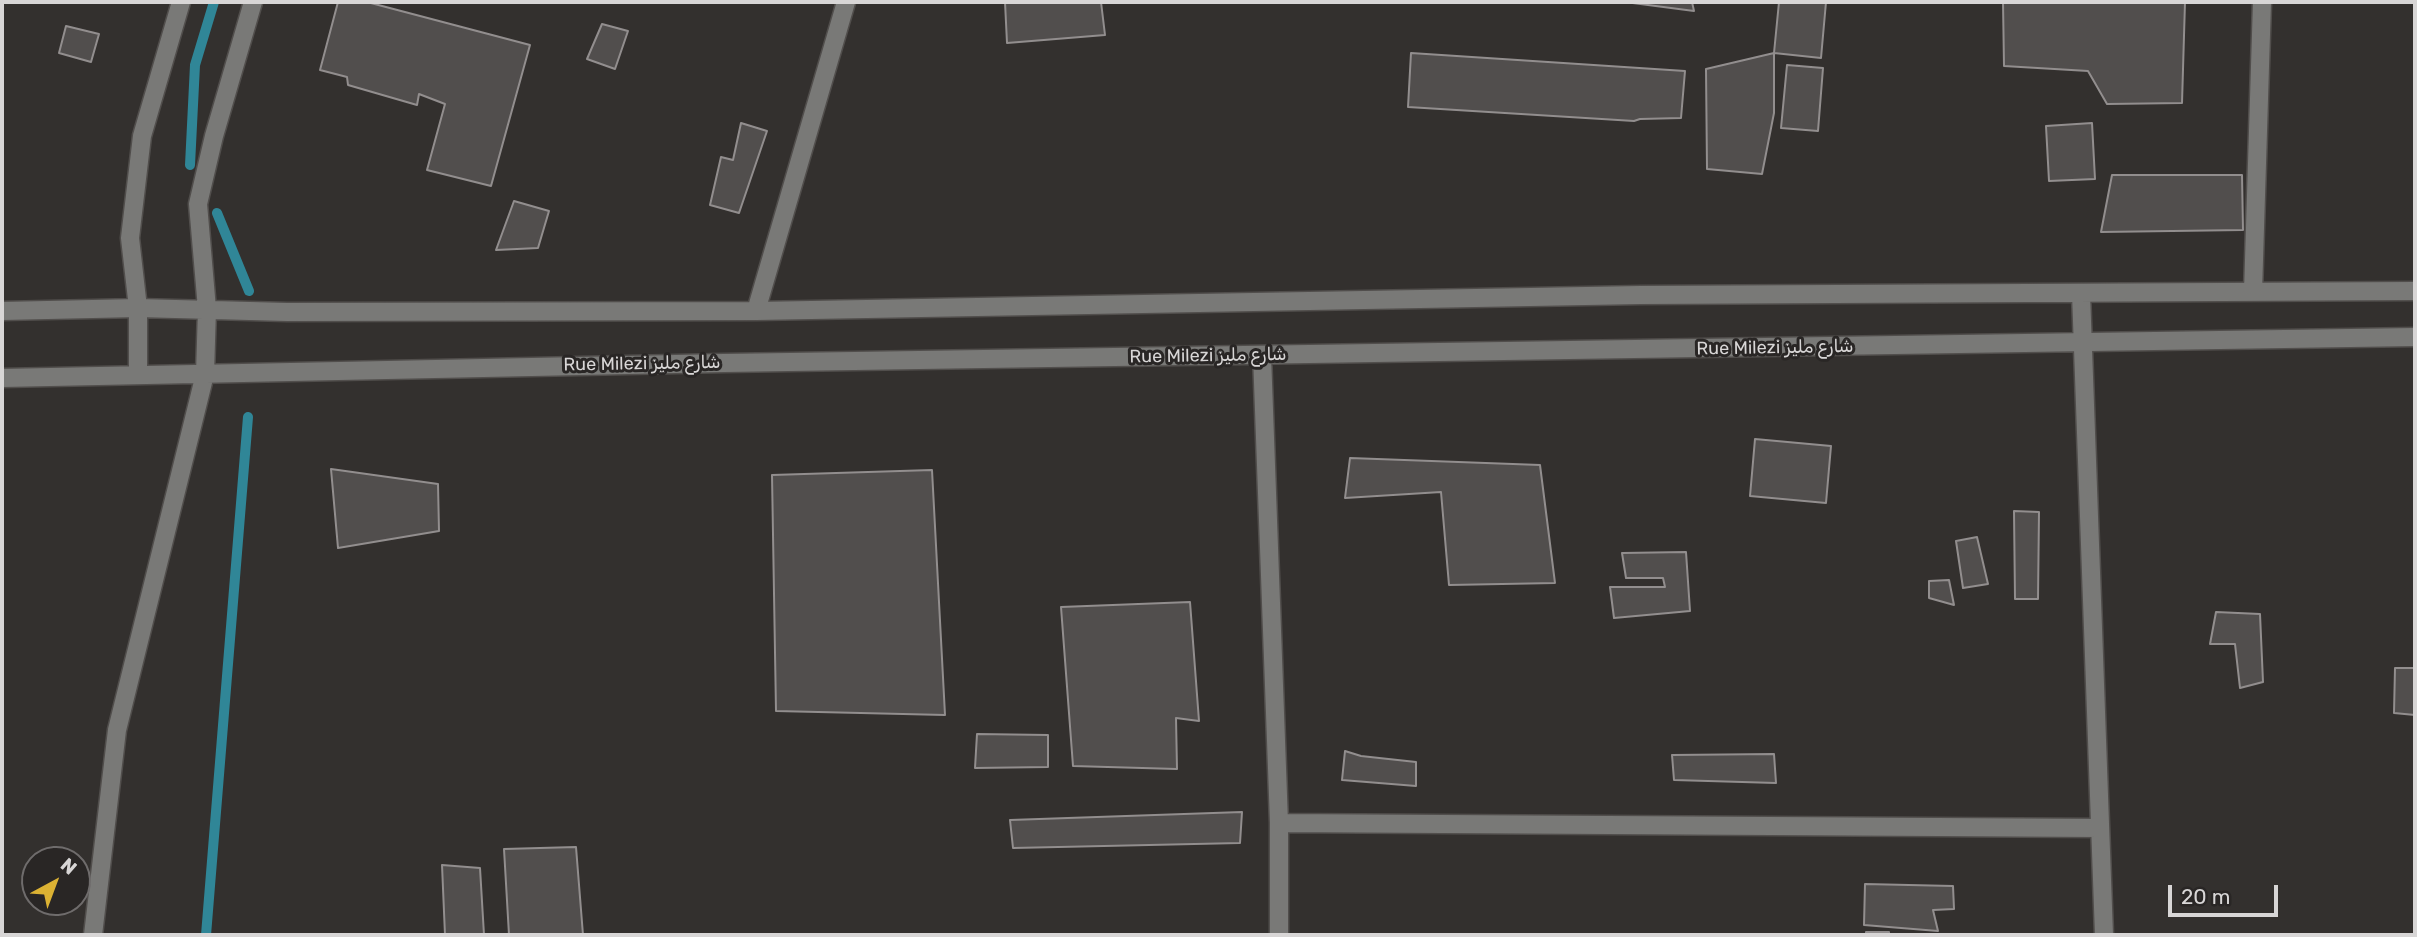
<!DOCTYPE html>
<html>
<head>
<meta charset="utf-8">
<style>
  body { margin:0 }
  #map { position:relative; width:2417px; height:937px; overflow:hidden; background:#33302e; font-family:Rubik,sans-serif }
  canvas { display:block }
  .frame { position:absolute; inset:0; border:4px solid #d8d6d6; pointer-events:none }
  .north { position:absolute; left:21px; top:846px; width:70px; height:70px; box-sizing:border-box; background:#292625; border:2px solid #6f6c6c; border-radius:50%; rotate:41deg; font-size:19px; font-weight:700; line-height:28px; text-align:center; color:#d8d6d6 }
  .north::after { content:''; display:block; margin:auto; width:24px; height:32px; background:#dcb233; clip-path:polygon(50% 0,100% 100%,50% 72%,0 100%) }
  .scale { position:absolute; left:2168px; top:885px; width:110px; height:32px; box-sizing:border-box; border:4px solid #d8d6d6; border-top:0; padding-left:9px; font-size:21px; line-height:24px; white-space:nowrap; color:#d8d6d6; -webkit-text-stroke:5px #292625; paint-order:stroke }
</style>
</head>
<body>
<div id="map">
<canvas width="2417" height="937"></canvas>
<div class="frame"></div>
<div class="north">N</div>
<div class="scale">20 m</div>
</div>
<script>
const c = document.querySelector('canvas').getContext('2d');
c.lineJoin = 'round';
function trace(path, color, width, dash) {
  c.strokeStyle = color;
  c.lineWidth = width;
  c.lineCap = dash ? 'butt' : 'round';
  c.setLineDash(dash || []);
  c.stroke(path);
}
function fillPath(path, color) {
  c.fillStyle = color;
  c.fill(path, 'evenodd');
}
function write(font, color, halo, rows, align = 'center') {
  c.font = font + ' Rubik,Cairo,sans-serif';
  c.lineWidth = 6;
  c.setLineDash([]);
  c.textBaseline = 'middle';
  c.strokeStyle = halo;
  c.fillStyle = color;
  for (const [text, x, y, turn = 0] of rows) {
    c.save();
    c.translate(x, y);
    c.rotate((+turn || 0) * Math.PI / 180);
    c.textAlign = isNaN(turn) ? turn : align;
    if (halo) c.strokeText(text, 0, 0);
    c.fillText(text, 0, 0);
    c.restore();
  }
}
trace(new Path2D(`
  M190 165 195 65 214 2
  M217 213 249 291
  M206 935 248 417`), '#308697', 10);
const building = new Path2D(`
  M338 2H367L530 45 491 186 427 170 445 104 419 94 417 105 348 85 347 77 320 70Z
  M1005 2H1101L1105 35 1007 43Z
  M1625 2H1692L1694 11Z
  M1779 2H1826L1821 58 1774 53Z
  M2003 2H2185L2182 103 2107 104 2088 71 2004 66Z
  M602 24 628 31 615 69 587 59Z
  M66 26 99 34 91 62 59 53Z
  M1411 53 1685 71 1681 118 1640 119 1634 121 1408 107Z
  M1774 53V113L1762 174 1707 169 1706 69Z
  M1787 65 1823 68 1818 131 1781 128Z
  M741 123 767 131 739 213 710 205 721 157 733 160Z
  M2092 123 2095 179 2049 181 2046 126Z
  M2112 175H2242L2243 230 2101 232Z
  M514 201 549 211 538 248 496 250Z
  M1755 439 1831 446 1826 503 1750 496Z
  M1350 458 1540 465 1555 583 1449 585 1441 492 1345 498Z
  M331 469 438 484 439 531 338 548Z
  M932 470 945 715 776 711 772 475Z
  M2014 511 2039 512 2038 599H2015Z
  M1977 537 1988 584 1963 588 1956 541Z
  M1686 552 1690 611 1614 618 1610 587H1665L1663 578H1626L1622 553Z
  M1949 580 1954 605 1929 598V581Z
  M1190 602 1199 721 1176 718 1177 769 1073 766 1061 607Z
  M2216 612 2260 614 2263 682 2240 688 2235 644H2210Z
  M2395 668H2415V715L2394 713Z
  M977 734 1048 735V767L975 768Z
  M1345 751 1361 756 1416 762V786L1342 780Z
  M1774 754 1776 783 1674 780 1672 755Z
  M1242 812 1240 843 1013 848 1010 820Z
  M576 847 583 935H509L504 849Z
  M442 865 480 868 484 935H445Z
  M1865 884 1953 886 1954 909 1933 910 1938 931 1864 925Z
  M1866 932H1889V935H1866Z`);
fillPath(building, '#514e4d');
trace(building, '#928e8e', 2);
const minor = new Path2D(`
  M2253 292 2262 2
  M2081 293 2104 935
  M2 311 138 308 287 312 756 311 1641 295 2415 291
  M756 311 846 2
  M1262 355 1279 823V935
  M138 375V308L130 238 142 136 181 2
  M2 378 724 363 2415 337
  M1279 823 2100 828
  M93 935 117 730 205 374 207 309 198 204 214 136 253 2`);
trace(minor, '#514e4c', 21);
trace(minor, '#797977', 18);
write('18px', '#d8d6d6', '#292625', [
  ["Rue Milezi شارع مليز",1775,348,-1],
  ["Rue Milezi شارع مليز",1208,356,-1],
  ["Rue Milezi شارع مليز",642,364,-1]
]);
</script>
</body>
</html>
